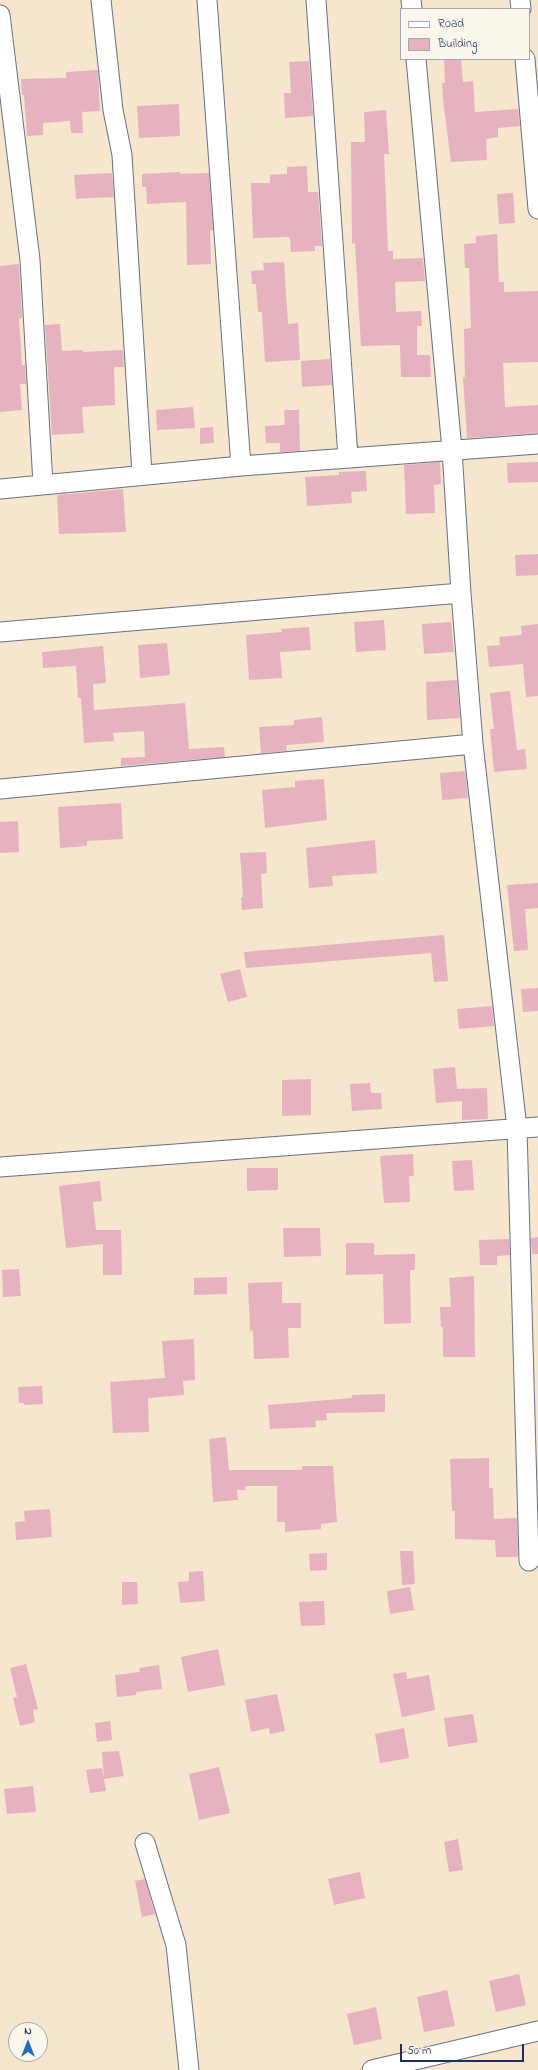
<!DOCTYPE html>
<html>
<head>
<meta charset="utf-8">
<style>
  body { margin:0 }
  #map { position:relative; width:538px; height:2070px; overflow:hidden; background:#f5e6cd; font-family:"Indie Flower",sans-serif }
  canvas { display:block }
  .legend { position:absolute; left:400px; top:8px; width:130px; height:52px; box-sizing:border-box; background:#fbf7ec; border:1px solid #a1a7b3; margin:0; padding:5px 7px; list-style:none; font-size:12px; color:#1b2f5e }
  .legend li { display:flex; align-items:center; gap:8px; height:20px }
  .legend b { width:20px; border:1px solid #a1a7b3 }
  .north { position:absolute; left:8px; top:2022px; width:40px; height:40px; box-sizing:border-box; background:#fbf7ec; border:1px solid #a1a7b3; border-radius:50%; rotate:0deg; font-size:11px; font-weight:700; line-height:16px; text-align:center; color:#1b2f5e }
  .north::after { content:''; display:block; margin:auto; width:14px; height:18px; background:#1f6fb2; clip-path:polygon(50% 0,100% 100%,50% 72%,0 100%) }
  .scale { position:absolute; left:400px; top:2044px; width:124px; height:18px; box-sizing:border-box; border:2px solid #1b2f5e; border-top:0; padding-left:5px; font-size:12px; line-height:14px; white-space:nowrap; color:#1b2f5e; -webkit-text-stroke:3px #fbf7ec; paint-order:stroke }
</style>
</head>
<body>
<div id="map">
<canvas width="538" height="2070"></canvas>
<ul class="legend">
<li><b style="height:5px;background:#fff"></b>Road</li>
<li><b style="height:11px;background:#e6b2c0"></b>Building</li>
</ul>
<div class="north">N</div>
<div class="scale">50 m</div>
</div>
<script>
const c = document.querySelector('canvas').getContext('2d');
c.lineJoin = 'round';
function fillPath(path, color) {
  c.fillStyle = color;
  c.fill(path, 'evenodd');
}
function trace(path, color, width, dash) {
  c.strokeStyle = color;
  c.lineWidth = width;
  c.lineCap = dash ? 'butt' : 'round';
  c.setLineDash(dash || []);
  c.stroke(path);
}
fillPath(new Path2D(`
  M444 59H461L463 82 473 81 475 112 518 109 520 126 498 128V137L486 139 487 160 451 162 443 100 442 83H445Z
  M309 61 313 116 285 118 284 93H291L289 62Z
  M98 70 100 111 82 112 83 133H71L70 121 43 123V135L27 136 24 95H22L21 79 66 78V72Z
  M179 104 180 136 139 138 137 106Z
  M386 110 389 154H384L388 251H393V259L423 258 425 281 395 282 396 312 421 311 422 326H417V355H430L431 377H401L400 345 361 346 355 243 352 244 351 142H365L364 112Z
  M307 166 308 192H318L322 246H315V251L291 252 290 237 253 238 251 183H270V175L287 174V167Z
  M180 172V174L209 173 213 230H210L211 264 187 265 186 202 147 204 146 187H142V174Z
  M112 173 114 197 76 199 74 175Z
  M513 193 515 223 499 224 497 194Z
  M497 234 499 282H504V292L538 291V362L503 363 505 407 538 405V433L467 438 463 377H465L464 329 471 328 469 268H465L464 244 476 243V236Z
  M284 262 288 324 298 323 300 360 265 362 262 312H258L256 284H252L251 271 264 270 263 263Z
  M19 264 22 318 19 319 22 365H25L26 384H20L22 410 0 412V266Z
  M60 324 62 351 83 350V352L123 350 124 367H114L115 405 82 407 84 433 52 435 45 325Z
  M330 359 332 385 302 387 301 361Z
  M193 407 195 428 157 430 156 410Z
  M284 410H299L300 451 280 452V443H266L265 426 285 425Z
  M213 427 214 443 200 444V428Z
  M440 462 441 484 434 485 435 513 406 514 404 465Z
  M538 462V482L508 483 507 463Z
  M366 471 367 491 351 492 352 503 307 506 305 477 339 475V472Z
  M123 489 126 532 59 534 57 495Z
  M538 554V575L516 576 515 555Z
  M384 620 386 650 356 652 354 622Z
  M451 622 454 652 424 654 422 624Z
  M538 624V696L526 697 523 664 489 667 487 646 500 645 499 637 522 635 521 626Z
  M309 627 311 650 280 652 282 678 249 680 246 635 282 632 281 629Z
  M167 643 170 675 140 678 138 645Z
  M103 646 106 683 93 684 94 710 185 703 189 749 224 747 225 757 121 766V758L145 757 144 731 113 733 114 741 84 743 81 698H78L76 666 43 668 42 652Z
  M457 680 460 718 427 720 426 682Z
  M510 691 517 750 525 749 527 769 494 772 490 729H494L490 693Z
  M322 717 324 742 286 745 287 751 261 753 259 727 294 725V720Z
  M465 771 468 798 442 800 440 773Z
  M324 779 327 820 265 828 262 790 295 787V781Z
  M121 803 123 839 87 841V846L60 848 58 807Z
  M18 821 19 852 0 853V822Z
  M375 840 377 873 332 876 333 886 309 888 306 848Z
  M266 852 267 873 261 874 263 908 242 910 241 897H243L240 853Z
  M538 883V908L525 909 528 950 514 951 507 885Z
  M444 935 448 981 434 982 431 953 246 968 244 952Z
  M240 969 247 997 228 1002 220 974Z
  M538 988V1011L523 1012 521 989Z
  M492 1006 494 1026 459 1029 457 1009Z
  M455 1067 457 1089 487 1088 488 1119 462 1120V1101L436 1103 433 1069Z
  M311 1079V1115L282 1116V1080Z
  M370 1083 371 1093H381L382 1109 352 1111 350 1084Z
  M413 1154 414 1176H409L410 1202 384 1203 380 1156Z
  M472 1160 474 1190 454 1191 452 1161Z
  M247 1168H278V1190L247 1191Z
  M100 1181 102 1201 93 1202 96 1230H121L122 1275H103V1244L66 1248 59 1186Z
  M283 1228H320L321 1256 284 1257Z
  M538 1237V1254H532L531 1238Z
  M509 1239 510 1255 497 1256V1265H480L479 1240Z
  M346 1243H374V1255L415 1254V1270H410L411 1323 384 1324 383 1274 346 1275Z
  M19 1269 21 1296 3 1297 2 1270Z
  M474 1276 475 1357H443V1327H441L440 1307H451L449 1278Z
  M227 1277V1294L194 1295V1278Z
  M282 1282V1303H301V1328H288L289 1358 254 1359 253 1330 250 1331 248 1283Z
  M194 1339 195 1380 183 1381 184 1395 148 1398 149 1432 113 1433 110 1382 165 1378 162 1341Z
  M42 1386 43 1404 24 1405V1403H19L18 1387Z
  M385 1394V1412L326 1413 327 1420 315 1421 316 1427 270 1429 268 1405 352 1398V1395Z
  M226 1437 229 1470H302V1466H333L337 1522 321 1524V1529L285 1532V1522H277V1486H245V1490H237L238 1500 213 1502 209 1439Z
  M489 1458V1488H493L494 1519 517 1518 518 1557H496L495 1540 455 1539V1511H452L450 1459Z
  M50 1509 52 1537 16 1540 15 1522 25 1521 24 1511Z
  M400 1551H413L415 1584 402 1585Z
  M327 1553V1570L310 1571 309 1554Z
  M203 1571 205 1601 180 1603 178 1582 189 1581V1572Z
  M122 1582H137L138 1604 122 1605Z
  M410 1587 414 1610 390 1614 387 1591Z
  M324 1601 325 1625 301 1626 299 1602Z
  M218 1649 225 1685 188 1692 181 1657Z
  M26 1664 38 1709 33 1710 35 1722 20 1726 13 1698 17 1697 10 1668Z
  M159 1665 162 1689 136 1692V1695L117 1697 115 1675 140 1672 139 1668Z
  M406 1672 407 1679 429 1675 435 1710 402 1717 393 1674Z
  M277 1694 285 1731 270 1734 269 1728 251 1732 245 1700Z
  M473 1714 478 1742 448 1747 444 1718Z
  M110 1721 112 1740 97 1742 95 1723Z
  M404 1728 409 1758 380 1763 375 1734Z
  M119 1751 124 1776 104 1779 102 1752Z
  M219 1767 230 1813 199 1820 189 1774Z
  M102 1768 106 1791 90 1793 86 1770Z
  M33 1786 36 1812 7 1814 4 1789Z
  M458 1839 463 1870 449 1872 444 1842Z
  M360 1872 365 1898 334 1905 328 1879Z
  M145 1879 155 1914 142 1917 135 1881Z
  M519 1974 526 2005 496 2012 489 1981Z
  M447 1990 455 2026 424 2032 417 1997Z
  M376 2007 382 2039 354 2045 347 2014Z`), '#e6b2c0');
const street = new Path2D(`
  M101 0 113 110 122 155 142 474
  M207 0 241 466
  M316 0 348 457
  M411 0 412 9
  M520 0 521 9
  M0 15 30 260 43 484
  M416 59 452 450 461 593 473 744 517 1128 529 1561
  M525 59 538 209
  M0 489 241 466 538 444
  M0 632 461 593
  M0 789 473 744
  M0 1167 538 1127
  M145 1843 176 1945 189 2070
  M372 2070 538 2031`);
trace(street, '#676f85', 21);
trace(street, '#fff', 19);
</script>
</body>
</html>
